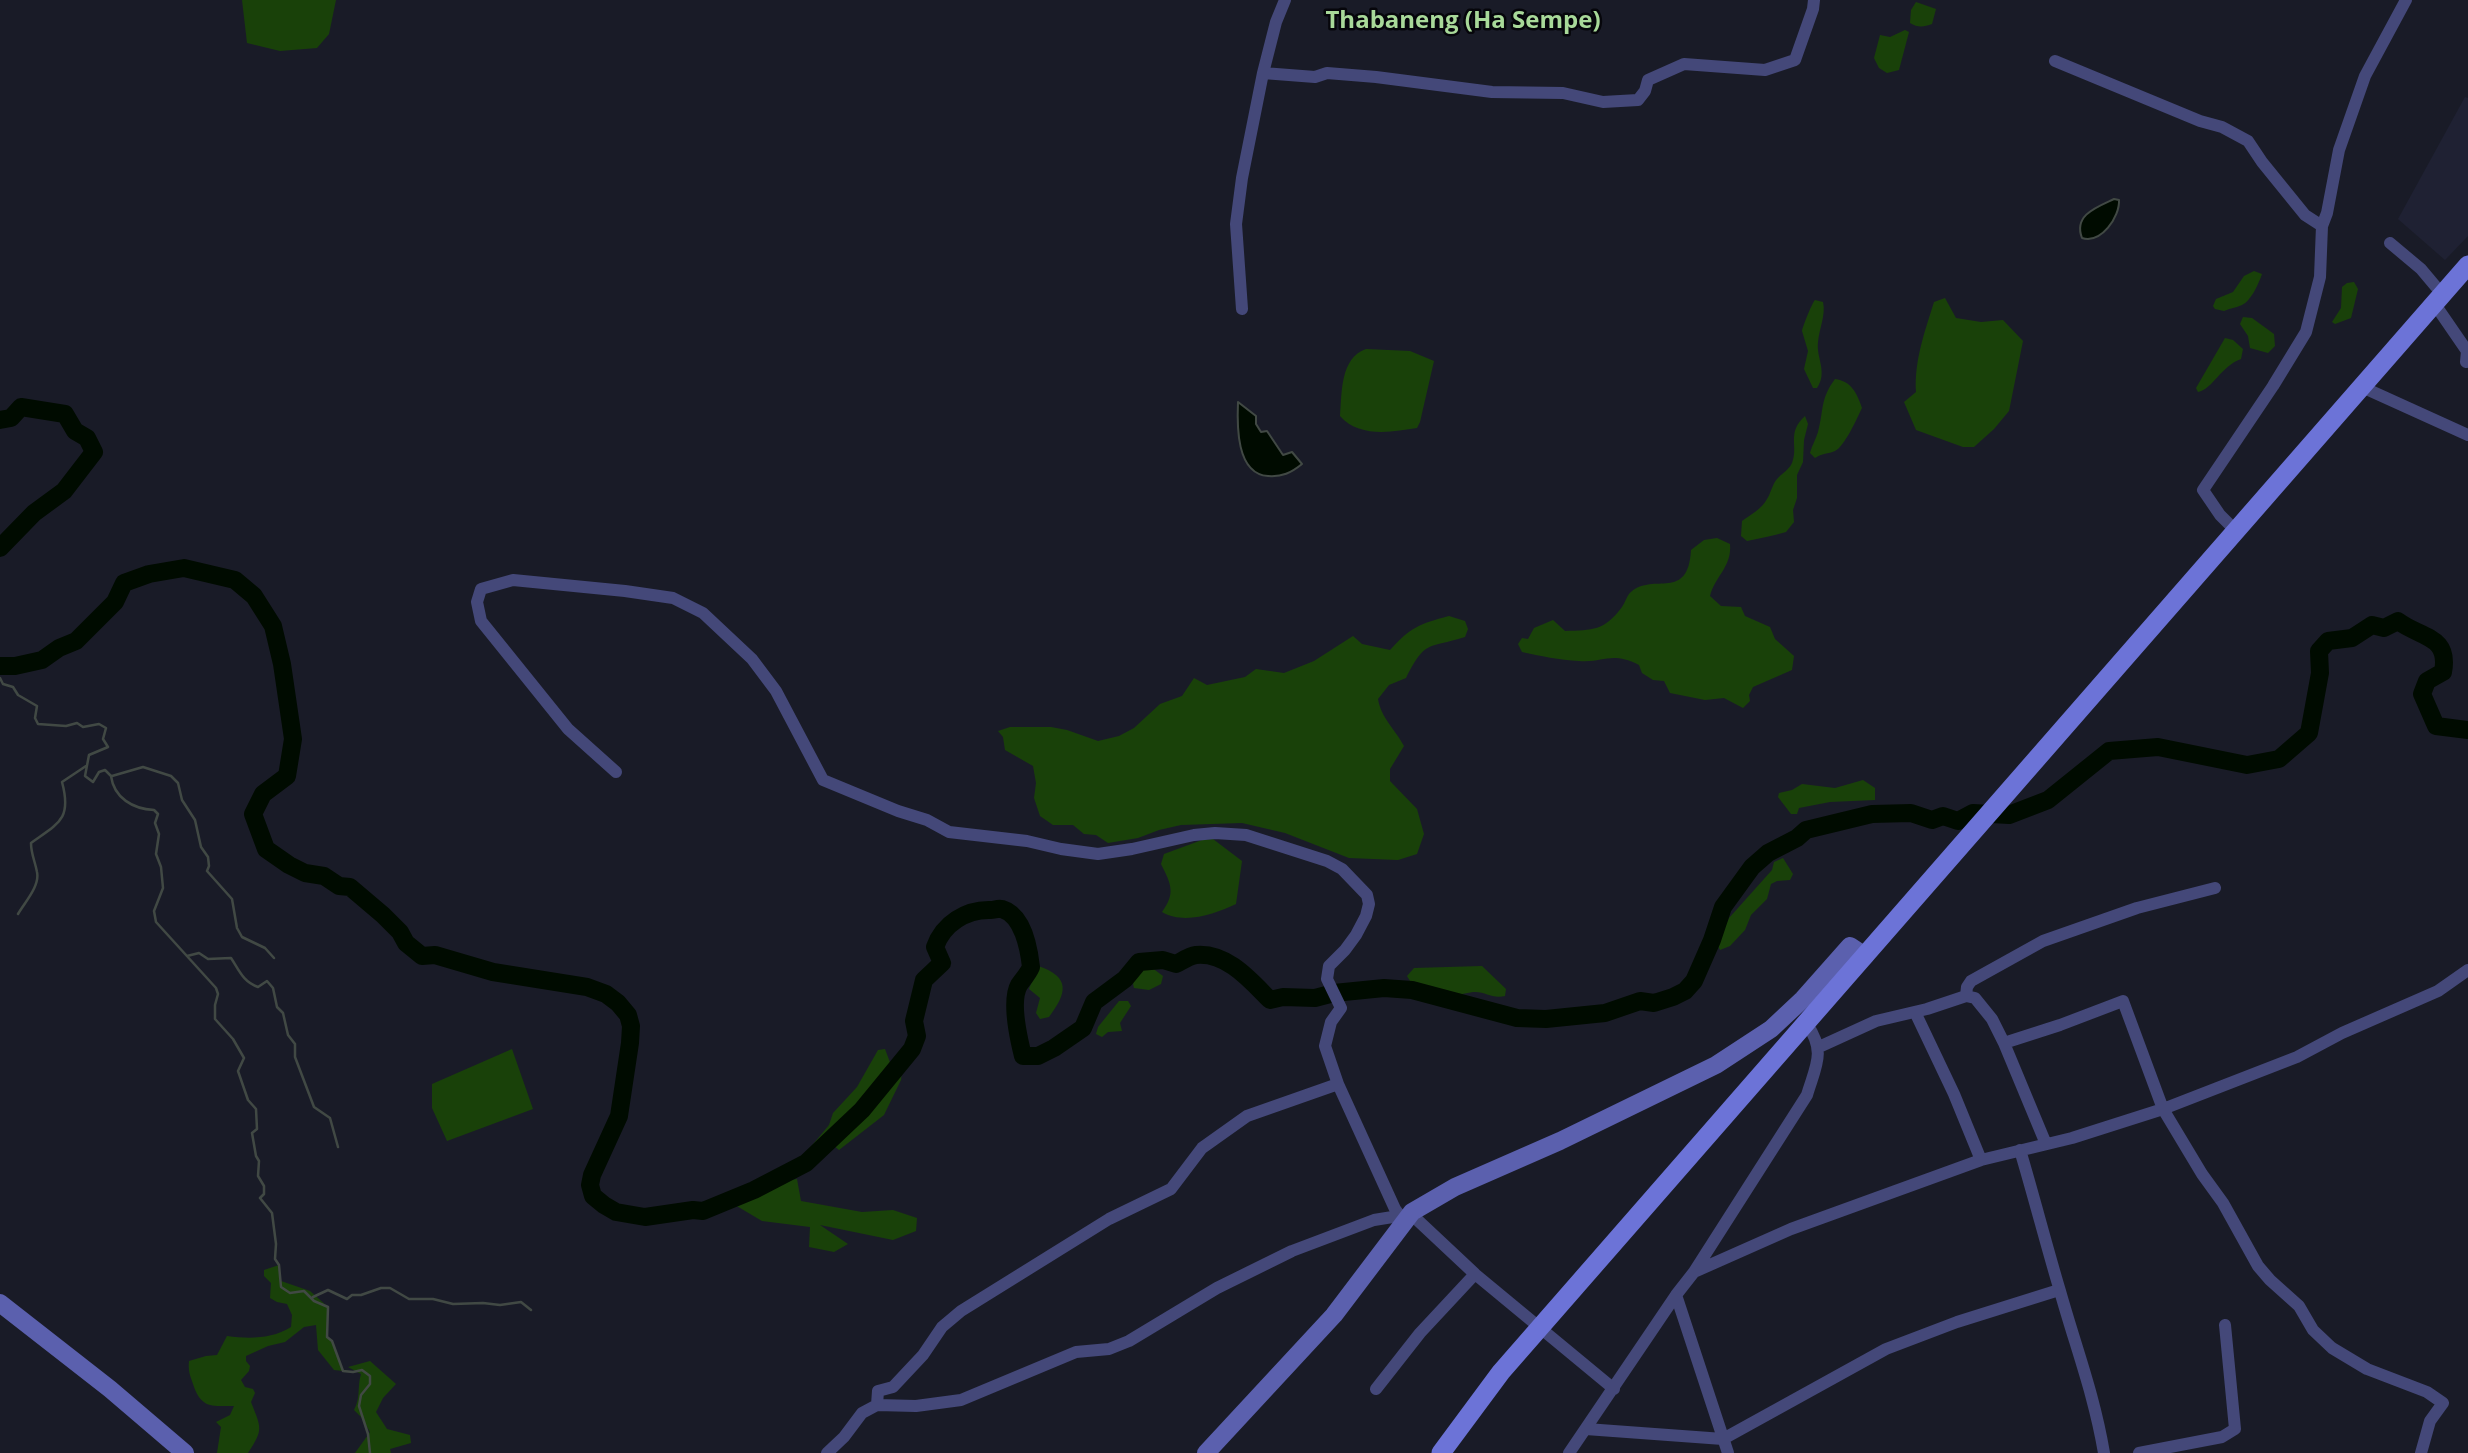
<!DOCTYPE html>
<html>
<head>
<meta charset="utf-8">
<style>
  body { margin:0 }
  canvas { display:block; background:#191b27 }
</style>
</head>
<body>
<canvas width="2468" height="1453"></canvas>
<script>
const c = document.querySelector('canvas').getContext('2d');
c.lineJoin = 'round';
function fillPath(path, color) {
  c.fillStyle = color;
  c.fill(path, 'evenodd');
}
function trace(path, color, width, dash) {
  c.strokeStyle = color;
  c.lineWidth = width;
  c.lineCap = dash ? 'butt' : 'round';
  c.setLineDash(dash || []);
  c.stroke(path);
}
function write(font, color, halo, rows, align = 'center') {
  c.font = font + ' "Open Sans",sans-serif';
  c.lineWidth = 5;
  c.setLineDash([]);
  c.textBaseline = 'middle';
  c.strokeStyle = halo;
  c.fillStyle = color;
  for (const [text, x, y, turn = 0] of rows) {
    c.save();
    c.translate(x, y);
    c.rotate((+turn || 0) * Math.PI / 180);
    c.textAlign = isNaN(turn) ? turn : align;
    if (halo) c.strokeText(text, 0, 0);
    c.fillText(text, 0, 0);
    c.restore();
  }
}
fillPath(new Path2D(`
  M2465 97 2468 98V236L2445 260 2398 219Z`), '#1f2133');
fillPath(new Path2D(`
  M242 0H336L329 34 317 48 280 51 247 43Z
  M1916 2 1936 9 1932 24C1924 27 1918 28 1910 23L1911 10Z
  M1905 30 1909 32 1899 70 1887 73 1879 68 1874 58 1880 35 1890 37Z
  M2254 271 2262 274C2259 283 2251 301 2242 305 2236 308 2230 308 2224 311L2215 309 2213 306 2216 299 2233 292 2244 276Z
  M2354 282 2358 289 2351 318 2335 324 2332 322 2341 308 2342 287 2347 283Z
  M1945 298 1956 318 1981 322 2003 320 2023 341 2009 411 1994 429 1974 447H1963L1916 430 1904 402 1916 392C1914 361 1925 331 1934 302Z
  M1815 300 1823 302C1826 315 1819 329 1818 342 1816 358 1828 372 1817 388H1813L1804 369 1808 351 1802 331C1803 326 1812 303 1815 300Z
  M2243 317 2252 318 2274 334 2275 346 2268 353 2250 348 2248 336 2240 324Z
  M2225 338 2233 340 2243 349 2241 359C2221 366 2213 389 2198 392L2196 388Z
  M1366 349 1410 351 1434 361 1420 422 1417 428C1392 432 1359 438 1340 416 1342 393 1340 358 1366 349Z
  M1835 379C1851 381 1857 393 1862 408 1857 418 1845 446 1835 451 1828 454 1822 453 1815 458L1810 453C1812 445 1816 439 1818 432 1824 410 1820 399 1835 379Z
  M1805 416 1808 424 1804 440 1803 462 1797 475V498L1793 510 1794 522 1786 532C1772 536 1760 538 1747 541L1741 536 1742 521C1750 515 1762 509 1767 499 1771 493 1772 485 1777 479 1782 473 1789 470 1792 463 1799 446 1786 433 1805 416Z
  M1717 538 1730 544C1732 567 1715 576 1710 596L1721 606 1741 607 1745 616 1770 627 1775 639 1794 656 1792 670 1753 687 1749 695 1750 701 1743 708 1724 698 1705 700 1670 693 1664 681 1653 680 1642 673 1639 665C1611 651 1604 663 1579 661 1560 660 1540 656 1522 652L1518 644 1522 638 1528 639 1534 628 1553 620 1565 631C1593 630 1604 631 1622 607 1625 603 1627 595 1631 592 1654 572 1688 602 1691 550L1704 540Z
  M1449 616 1465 621 1468 629 1465 637C1427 649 1426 639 1406 678L1389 685 1378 699C1381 718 1395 729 1404 746L1390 769V781L1417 809 1424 834 1417 854 1398 860 1349 858 1285 833 1242 823 1181 825 1159 830 1138 838 1108 843 1096 835 1084 834 1073 825H1053L1040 816 1034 798 1036 783 1033 766 1005 750 1003 737 998 731 1010 727H1051L1067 730 1098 741 1119 736 1134 728 1160 704 1182 696 1194 678 1207 685 1245 677 1256 669 1284 673 1314 661 1353 636 1362 644 1390 650C1411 627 1419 624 1449 616Z
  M1863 780 1875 788V800L1830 802 1799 808 1797 814H1791L1778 797 1779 793 1792 790 1802 784 1835 788Z
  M1213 839 1242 861 1236 904C1215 914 1184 925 1162 912 1176 893 1171 884 1161 864L1164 854 1202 840Z
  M1783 858 1793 874 1790 880 1777 881 1771 884 1767 899 1751 915 1745 930 1730 946 1720 950 1717 944 1729 918 1772 870 1774 862Z
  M1038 966C1071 977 1067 993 1049 1017L1040 1019 1036 1013 1040 998 1029 989Z
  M1482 966 1506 989 1505 996C1491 999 1486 991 1473 992 1464 993 1455 997 1446 995 1432 991 1424 983 1410 981L1407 976 1414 968Z
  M1142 967H1151L1163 976 1161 984 1149 990 1134 988C1131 979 1136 974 1142 967Z
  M1119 1001H1128L1131 1006 1120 1023 1122 1031 1108 1032 1102 1037 1096 1034 1098 1027Z
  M512 1049 533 1109 447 1141 432 1108V1084Z
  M885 1049 891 1065 902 1071 901 1080 884 1115 839 1150 834 1146 836 1141 832 1135 825 1138 811 1152 809 1149 829 1125 833 1113 857 1087 878 1050Z
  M797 1179 801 1201 862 1212 893 1210 917 1218 916 1231 893 1240 820 1225 848 1244 834 1252 809 1247 810 1227 762 1221 735 1205 775 1182Z
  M279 1265 281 1281 310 1291 328 1307 327 1337 332 1341 343 1371 334 1370 318 1350 316 1325 304 1327 285 1342 268 1346 246 1356V1361L250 1366 249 1371 241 1380 245 1387 253 1389 255 1393 251 1402C261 1428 264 1429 248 1453H217L221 1427 216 1422 230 1415 234 1406C212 1406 201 1409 193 1384 190 1375 188 1371 189 1361L206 1356 217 1355 227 1336C249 1339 272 1339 291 1327L292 1315 287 1304 277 1302 270 1298 271 1283 264 1276V1270Z
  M370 1361 396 1384 383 1398 376 1412 387 1429 410 1435 411 1443 390 1449 391 1453H355L370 1432 362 1418 354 1410C361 1397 357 1387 361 1374L348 1367Z`), '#194109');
const water = new Path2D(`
  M2114 199 2119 200C2120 217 2101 244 2082 238 2073 215 2097 207 2114 199Z
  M1238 402 1256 416V424L1261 432 1267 431 1283 455 1292 452 1302 464C1291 473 1282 477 1268 476 1236 474 1237 425 1238 402Z`);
fillPath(water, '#000b00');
trace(water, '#414944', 2);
trace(new Path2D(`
  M0 678 3 684 13 687 18 695 37 706 35 718 38 724 66 726 77 723 83 727 99 724 106 728 103 739 108 747 89 755 85 776 93 782 99 772 105 770 111 776C114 798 133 809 154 810L158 814 155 823 159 834 156 854 161 867 163 888 154 911 156 922 216 988 218 994 215 1005V1019L233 1039 244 1058 238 1071 248 1100 256 1109 257 1129 252 1133 256 1156 259 1161 258 1176 264 1186V1194L260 1198 272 1213 276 1244 275 1259 279 1265 281 1287 290 1293 304 1291 314 1301 328 1307 327 1337 332 1341 343 1371 353 1372 362 1370 370 1376V1384L361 1395 359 1406 368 1434 370 1453
  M112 776 143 767 171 776 178 783 182 800 195 820 201 847 208 857 209 866 207 871 232 899 237 928 242 937 265 948 274 958
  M18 914C25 902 40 886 37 872 35 861 31 854 31 843 59 823 72 819 62 782L86 766
  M187 956 199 953 208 959 231 958C239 970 243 982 258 987L267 981 273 988 277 1007 283 1013 288 1035 295 1044V1057L314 1107 330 1118 338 1147
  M313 1297 328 1290 347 1299 352 1295H361L381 1288H390L409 1299H433L453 1304 483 1303 500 1305 521 1302 531 1310`), '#414944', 2.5);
trace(new Path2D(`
  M0 420 11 418 21 407 65 414 75 431 87 438 94 452 64 491 34 513 0 548
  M0 666H15L42 660 59 648 76 641 115 602 124 583 149 574 184 568 235 580 254 596 273 626 282 664 293 739 287 776 263 794 253 814 266 849 289 865 305 873 324 876 339 886 350 887 383 915 400 932 406 943 422 956 435 955 493 972 587 987 606 994 618 1003 628 1015 631 1026 630 1043 619 1116 592 1175 590 1185 593 1196 604 1205 616 1212 645 1217 693 1210 703 1211 754 1190 806 1163 862 1110 912 1049 917 1036 914 1021 924 980 942 963 935 947C943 924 966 909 991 910 994 910 998 908 1002 909 1023 915 1029 949 1031 967 1028 974 1023 979 1019 985 1010 1001 1019 1040 1023 1056H1038L1054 1048 1083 1028 1094 1002 1125 979 1139 962 1163 960 1176 964C1182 961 1189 956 1196 955 1227 952 1251 981 1270 1000L1283 997 1315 998 1334 993 1384 988 1412 990 1517 1018 1546 1019 1605 1013 1640 1001 1654 1003 1673 997 1685 991 1694 981 1712 940 1723 907 1752 867 1768 853 1797 838 1806 830 1872 814 1911 813 1932 820 1943 816 1958 821 1973 813 2009 815 2048 800 2109 751 2158 747 2247 765 2279 759 2309 733 2320 673 2319 651 2328 641 2352 638 2372 625 2384 628 2398 621C2420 638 2450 635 2443 672L2427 681 2422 694 2436 726 2468 730`), '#000b00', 18);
trace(new Path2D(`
  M2055 61 2200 121 2222 127 2248 141 2262 162 2305 215 2322 226
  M1263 73 1315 77 1327 73 1376 77 1492 92 1563 93 1603 102 1638 100 1645 91 1648 80 1684 64 1765 70 1795 60 1813 9 1814 0
  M2390 243 2421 269 2442 294
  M2434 303 2467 351 2466 362
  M1242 309 1236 224 1242 178 1263 73 1276 22 1285 0
  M2362 387 2468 435
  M2236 531 2220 515 2203 490 2273 386 2306 332 2320 277 2322 226 2327 213 2339 150 2365 76 2406 0
  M616 772 568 729 481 621 477 602 481 589 513 580 625 591 673 598 703 613 752 659 776 691 823 780 898 811 927 820 949 832 1027 841 1061 849 1098 854 1132 849 1194 835 1215 833 1246 835 1327 861 1342 869 1367 895 1369 904 1366 916 1356 935 1345 950 1329 966 1327 979 1341 1008 1331 1022 1325 1046 1338 1084 1395 1209 1400 1216
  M1966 996 1967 987 1971 981 2043 941 2137 908 2215 888
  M1915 1012 1954 1094 1981 1160
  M2004 1043 2060 1025 2123 1001 2163 1109 2202 1174 2223 1203 2258 1266 2270 1280 2299 1306 2313 1330 2332 1348 2367 1369 2427 1392 2443 1403 2430 1421 2421 1453
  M1819 1047 1876 1021 1927 1009 1966 996 1975 998 1992 1019 2004 1043 2046 1144
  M2020 1150C2034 1197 2046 1244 2060 1291 2076 1348 2094 1394 2104 1453
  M1694 1272 1791 1229 1981 1160 2072 1138 2163 1109 2297 1057 2342 1033 2438 991 2468 970
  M1376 1389 1420 1333 1475 1274
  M877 1405 878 1391 893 1387 923 1355 942 1327 961 1311 1109 1219 1171 1189 1202 1148 1247 1116 1338 1084
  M1586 1429 1723 1439 1886 1349 1957 1322 2059 1290
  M827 1453 844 1437 862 1413 877 1405 916 1406 961 1400 1076 1352 1109 1349 1129 1341 1217 1288 1292 1251 1374 1220 1411 1214 1475 1274 1614 1389
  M1569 1453 1676 1295
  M1728 1453 1676 1295 1694 1272 1807 1095C1816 1065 1826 1052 1807 1024
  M2139 1453 2222 1437 2235 1429 2225 1325`), '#444879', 12);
trace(new Path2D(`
  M0 1303 110 1389 185 1453
  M1206 1453 1334 1315 1412 1212 1455 1187 1560 1141 1716 1065 1771 1029 1803 999 1850 946 1865 956`), '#5b60ae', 18);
trace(new Path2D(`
  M1441 1453 1501 1372 2468 265`), '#6c73d7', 19);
write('bold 24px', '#a8d999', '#06060b', [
  ["Thabaneng (Ha Sempe)",1463,21]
]);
</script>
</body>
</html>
